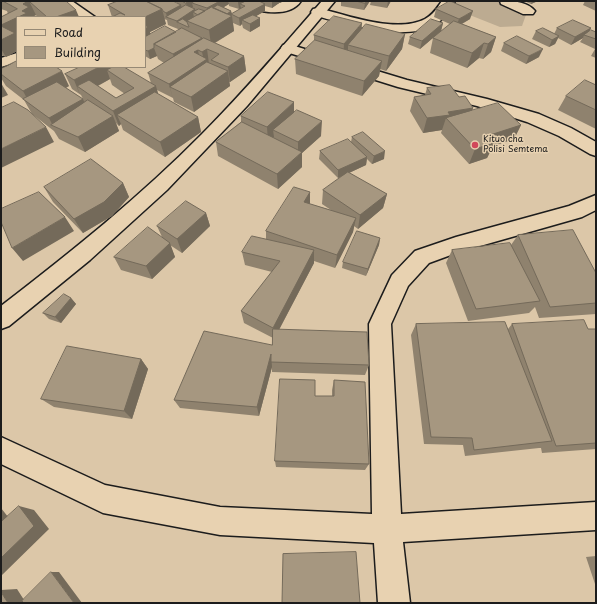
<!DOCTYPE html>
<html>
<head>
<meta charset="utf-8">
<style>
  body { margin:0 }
  #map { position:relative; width:597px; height:604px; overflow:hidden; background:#dcc7a8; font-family:"Playpen Sans",sans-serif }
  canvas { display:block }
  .frame { position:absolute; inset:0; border:2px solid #1c1c1c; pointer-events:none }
  .legend { position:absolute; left:16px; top:16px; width:130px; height:52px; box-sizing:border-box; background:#e8d2b1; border:1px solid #968975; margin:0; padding:5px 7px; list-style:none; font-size:12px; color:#1c1c1c }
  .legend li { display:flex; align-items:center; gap:8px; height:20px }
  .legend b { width:20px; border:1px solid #968975 }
</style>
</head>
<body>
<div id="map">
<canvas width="597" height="604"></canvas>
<div class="frame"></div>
<ul class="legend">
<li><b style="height:5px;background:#e8d2b1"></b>Road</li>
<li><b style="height:11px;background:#a69780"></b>Building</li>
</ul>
</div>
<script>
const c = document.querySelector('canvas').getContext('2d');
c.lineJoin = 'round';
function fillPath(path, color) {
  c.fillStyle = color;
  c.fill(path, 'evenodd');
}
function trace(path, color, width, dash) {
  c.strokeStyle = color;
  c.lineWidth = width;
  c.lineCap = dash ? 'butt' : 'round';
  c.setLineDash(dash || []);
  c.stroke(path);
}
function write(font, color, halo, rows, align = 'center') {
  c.font = font + ' "Playpen Sans",sans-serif';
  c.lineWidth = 3;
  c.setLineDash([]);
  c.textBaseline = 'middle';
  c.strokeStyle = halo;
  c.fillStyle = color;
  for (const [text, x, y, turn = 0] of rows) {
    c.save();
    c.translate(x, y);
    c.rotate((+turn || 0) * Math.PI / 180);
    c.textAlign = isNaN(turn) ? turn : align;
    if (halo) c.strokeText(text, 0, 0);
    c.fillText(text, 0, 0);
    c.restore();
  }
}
fillPath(new Path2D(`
  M447 1H504L527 12 522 26 500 27 447 6Z`), '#bcab91');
const minor = new Path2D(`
  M57 1H72L95 17H79Z
  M234 1H253L264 5H273L285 1H301C290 18 261 12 245 7 240 5 236 5 234 1Z
  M442 1H455C450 9 444 19 436 24 405 43 346 24 313 15L311 12 313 9 318 8C347 15 396 34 425 19 433 15 437 8 442 1Z
  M500 1C511 1 527 1 535 11L533 14H523L501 4Z
  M288 44 407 80 487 99 539 114 571 128 596 142V156L590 154 559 136 527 122 477 106 398 87 283 51 281 48 283 45Z
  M17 53V62L1 67V58Z
  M596 195V210L582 217 459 252 429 263 408 286 391 324 401 514 596 502V530L403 542 410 603H378L374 543 220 535 103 513 1 464V437L105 485 220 507 372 514 369 324 392 275 415 251 456 237 569 206Z`);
const tertiary = new Path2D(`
  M322 1H335L247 106 167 190 90 260 9 326 1 329V306C71 252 140 197 202 134 244 92 283 46 322 1Z`);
trace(minor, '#1c1c1c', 3);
trace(tertiary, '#1c1c1c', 3);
fillPath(minor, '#e8d2b1');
fillPath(tertiary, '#e8d2b1');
fillPath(new Path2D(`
  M1 1H66L79 17H37L36 15 34 16 17 36V51L6 57 1 55V17L8 14 7 11 1 9Z
  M177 1H282L272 8 265 6V11L256 16 260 26 250 32 243 28 242 24 240 26 233 23 234 31 215 43 244 56 246 71 230 82H229L230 86 194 112 174 102 173 98 157 90 158 94 198 117 201 132 165 157 123 130 121 124 119 126 116 123 119 131 85 152 59 139 54 131 32 114 24 100 6 86 1 78V69L69 86 66 88 83 99 81 95 72 89 65 74 113 67 151 83 148 73 164 63 158 59 157 56 150 59 145 56V17H112L108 5 177 3ZM229 4V6L239 9H241L232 14 231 11 223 7ZM164 19 167 20 168 25 178 29 179 30 176 32 150 34V32L166 24ZM110 79 112 85 125 94 116 98 98 86Z
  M341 1H370L364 10 341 6Z
  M371 1H391L387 8 370 5Z
  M524 1H538L531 4Z
  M585 1H596V11L583 5Z
  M436 9 470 19 462 24 496 37 491 52 483 59 479 58 467 68 430 53 433 38 450 24 434 17Z
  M443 23 441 31 420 49 408 44 410 37Z
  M557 28H591L589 31 596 32V58L591 56 595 49 580 42 583 38 571 45 558 38 555 44 549 47 532 39 536 31 554 34Z
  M362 29 405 34 402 49 386 71 380 69 379 76 362 96 296 74 295 59 314 41V35Z
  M504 43 539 57 526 64 501 51Z
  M596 85V129L558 110 566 96Z
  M427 88 459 97 473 108 472 111 521 125 514 139 493 146 487 158 469 164 441 133 442 130 423 133 410 111 414 97 425 95Z
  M294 113 321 136 302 153V167L278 189 218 156 216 142 241 122V116Z
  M352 137 384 159 372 164 367 159 366 165 349 173 387 194 383 208 358 229 354 226 353 232 335 268 314 261V263L279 330 369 365 365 375 272 372V367L259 416 180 408 174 400 272 345 273 338 244 323 241 311 272 272 245 265 242 252 266 239V231L310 192V204L331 210 322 204 323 190 345 174 338 178 319 159 320 151 351 142Z
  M123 183 129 197 112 216 83 233 53 202 44 187Z
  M206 213 210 226 182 253 170 245 175 257 152 279 121 270 114 257 162 237 157 226Z
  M518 235 596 273V314L539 318 535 307 529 313 468 321 446 263 452 250 511 245Z
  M380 238 379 245 366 276 342 268 343 262Z
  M71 298 76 304 61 323 49 319 43 313Z
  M416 324 508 329 512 324 588 329H596V449L542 453 541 448H539L465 456 463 445 424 444 411 335Z
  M141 359 148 369 132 419 54 407 41 399Z
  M334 380 369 464 365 470 276 467 275 461 315 396H332V390Z
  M596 556V587L586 557Z`), '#8f826e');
fillPath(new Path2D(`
  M5 1H56L30 3 36 15 34 16V17H18L17 9Z
  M189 1H203L192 3 193 7 188 10 186 3Z
  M220 1H228L229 4 216 12 208 15 207 8Z
  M239 1H245V5L240 4 241 8 239 9 238 2Z
  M272 1H282L272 8Z
  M366 1H370L364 10 365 3Z
  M388 1H391L387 8Z
  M532 1H538L531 4Z
  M265 4V11L246 22 242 20V24L240 26 239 18Z
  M181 5 183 12 167 17 166 13Z
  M162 9 166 24 150 32 152 42 145 46V17Z
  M195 9 196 14 193 12 194 18 187 21 188 22H177L178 29 177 21Z
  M76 10 79 17H56Z
  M231 11 232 15 231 14V17L232 16 234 31 211 45 209 30 224 15Z
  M473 11 470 19 456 27 459 19Z
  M17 18V51L6 57 1 49V20Z
  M260 18V26L250 32V24Z
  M362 23 361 38 348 45V53L343 59 344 44Z
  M443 23 441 31 420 49 422 41Z
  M591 28 587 36 584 35 583 38 571 45 575 37Z
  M405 34 402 49 386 71 389 56Z
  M559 36 555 44 549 47 552 40Z
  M496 37 491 52 483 59 488 44Z
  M202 38 204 51 207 49 209 64 170 87 173 99 169 84 177 69 173 54ZM198 50 202 52 204 61 199 56Z
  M484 43 479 58 467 68 472 53Z
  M154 48 157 56 150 59 148 51Z
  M543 49 539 57 526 64 529 56Z
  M244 56 246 71 230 82 228 67Z
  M382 61 379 76 362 96 364 81Z
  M99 67H113L107 70 110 79 86 92 77 86 80 95 74 80Z
  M62 71 69 86 32 105 30 104 23 91Z
  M228 71 230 86 194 112 191 97Z
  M1 83 8 95 1 98Z
  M156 86 160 101 117 115 121 124 119 126 113 111Z
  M83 99 89 114 53 126 49 118Z
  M294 102V116L273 130 274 137 268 142 267 127Z
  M473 108 468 123 446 118 442 130 423 133 427 118 448 112Z
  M113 116 119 131 85 152 78 137Z
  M198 117 201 132 165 157 160 142Z
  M322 121 321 136 302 153V167L278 189 277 174 298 156V142Z
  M521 125 514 139 493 146 487 158 469 164 475 149 487 136Z
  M46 127 54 142 1 168V149Z
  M385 151 384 159 372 164 374 156Z
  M367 157 366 165 338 178V170Z
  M123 183 129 197 112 216 83 233 74 219Z
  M310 192V206L304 202Z
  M387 194 383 208 358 229 360 215Z
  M206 213 210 226 182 253 177 239Z
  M65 217 74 231 23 261 12 248Z
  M356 218 353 232 335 268 337 255Z
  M380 238 379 245 366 276 368 269Z
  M170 243 175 257 152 279 146 266Z
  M314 250V263L274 339 273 328Z
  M71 298 76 304 61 323 55 317Z
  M271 354 272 367 259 416 257 407Z
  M141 359 148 369 132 419 124 411Z
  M19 506 34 510 49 529 1 576V558Z
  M1 508 16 527 1 524Z
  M51 572H59L82 603H74Z
  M17 589 26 603H8L1 592V590Z`), '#746a5a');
const building = new Path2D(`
  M3 1H28L23 4 29 7 22 11 27 13 1 25V17L17 9Z
  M33 1H66L76 10 56 17H47L30 2Z
  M118 1H146L162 9 145 17H112L120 13 125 15 108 5Z
  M146 1H173L181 5 166 13 163 11 162 9Z
  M182 1H189L186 3Z
  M195 1H220L207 8 192 3Z
  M246 1H259L265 4 239 18 231 14 245 6 240 4Z
  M356 1H366L365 3Z
  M450 1 473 11 459 19 436 9Z
  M186 5 195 9 177 21 166 17Z
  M218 5 231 11 227 14 213 8Z
  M212 7 232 16 209 30 187 21Z
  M199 9 205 11 198 15 193 12Z
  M253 15 260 18 250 24 242 20Z
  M334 16 362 23 344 44 314 35Z
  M183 19 187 22 189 27H188L177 22Z
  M431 19 443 23 422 41 410 37Z
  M573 20 591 28 575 37 557 28Z
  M454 21 496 37 488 44 484 43 472 53 433 38Z
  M366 24 405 34 389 56 348 45Z
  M145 25 148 27 145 29Z
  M1 26 15 33 1 40Z
  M165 26 176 32 154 44V48L148 51 145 50V37Z
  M182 28 202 38 173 54 154 44Z
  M543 28 559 36 552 40 536 31Z
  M591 30 596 32V39L584 35Z
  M517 36 543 49 529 56 504 43Z
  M204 38 244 56 228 67 211 60 219 54 207 49 202 52 198 50 194 52 207 59 169 84 148 73Z
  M315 40 382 61 364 81 295 59Z
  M17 61V67H56L62 71 23 91 1 74V69Z
  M207 62 228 71 191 97 170 87Z
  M80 67H99L74 80 65 74Z
  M113 67H124L156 86 113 111 77 86 89 80 116 98 134 88 107 70Z
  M585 80 596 85V110L566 96Z
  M57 82 83 99 49 118 23 99Z
  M450 85 459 97 465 96 473 108 448 112 450 115 427 118 414 97 431 94 427 88Z
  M155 92 198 117 160 142 117 115Z
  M268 92 294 102 267 127 241 116Z
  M88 100 113 116 78 137 51 125Z
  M14 102 28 110 46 127 1 149V108Z
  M498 103 521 125 487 136 494 143 475 149 446 118Z
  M297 110 322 121 298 142 273 130Z
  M242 122 302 152 277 174 216 142Z
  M363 132 385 151 374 156 352 137Z
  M348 139 367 157 338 170 320 151Z
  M91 159 123 183 104 202 74 219 44 187Z
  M348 172 387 194 360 215 323 190Z
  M294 187 310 192 304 202 356 218 337 255 266 231Z
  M39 192 65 217 12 248 1 222V209Z
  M186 201 206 213 177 239 157 226Z
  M148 227 170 243 146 266 114 257Z
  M573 230 596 273V303L550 307 518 235Z
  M357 231 380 238 368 269 343 262Z
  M252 236 314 250 273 328 241 311 280 261 242 252Z
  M510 243 540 301 476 309 452 250Z
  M64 294 71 298 55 317 43 313Z
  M584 320 588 329H596V443L556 446 512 324Z
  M505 322 552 441 474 450 472 438 431 437 416 324Z
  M273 329 367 332 369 365 271 362V354L257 407 174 400 204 331 272 345Z
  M67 346 141 359 124 411 41 399Z
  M280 379 315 380V396H334V380L365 382 369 464 275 461Z
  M19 506 34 526 1 558V522Z
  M356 552 360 603H282L283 554Z
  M51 572 74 603H24L22 601Z
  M1 592 8 603H1Z`);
fillPath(building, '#a69780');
trace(building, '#746a5a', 1);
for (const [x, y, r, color] of [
  [475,145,4,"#d1495b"]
]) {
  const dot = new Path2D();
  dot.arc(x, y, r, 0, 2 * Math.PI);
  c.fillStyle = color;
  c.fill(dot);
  trace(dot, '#e8d2b1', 1.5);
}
write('9px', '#1c1c1c', '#e8d2b1', [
  ["Kituo cha",483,140],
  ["Polisi Semtema",483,150]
], 'left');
</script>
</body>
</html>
